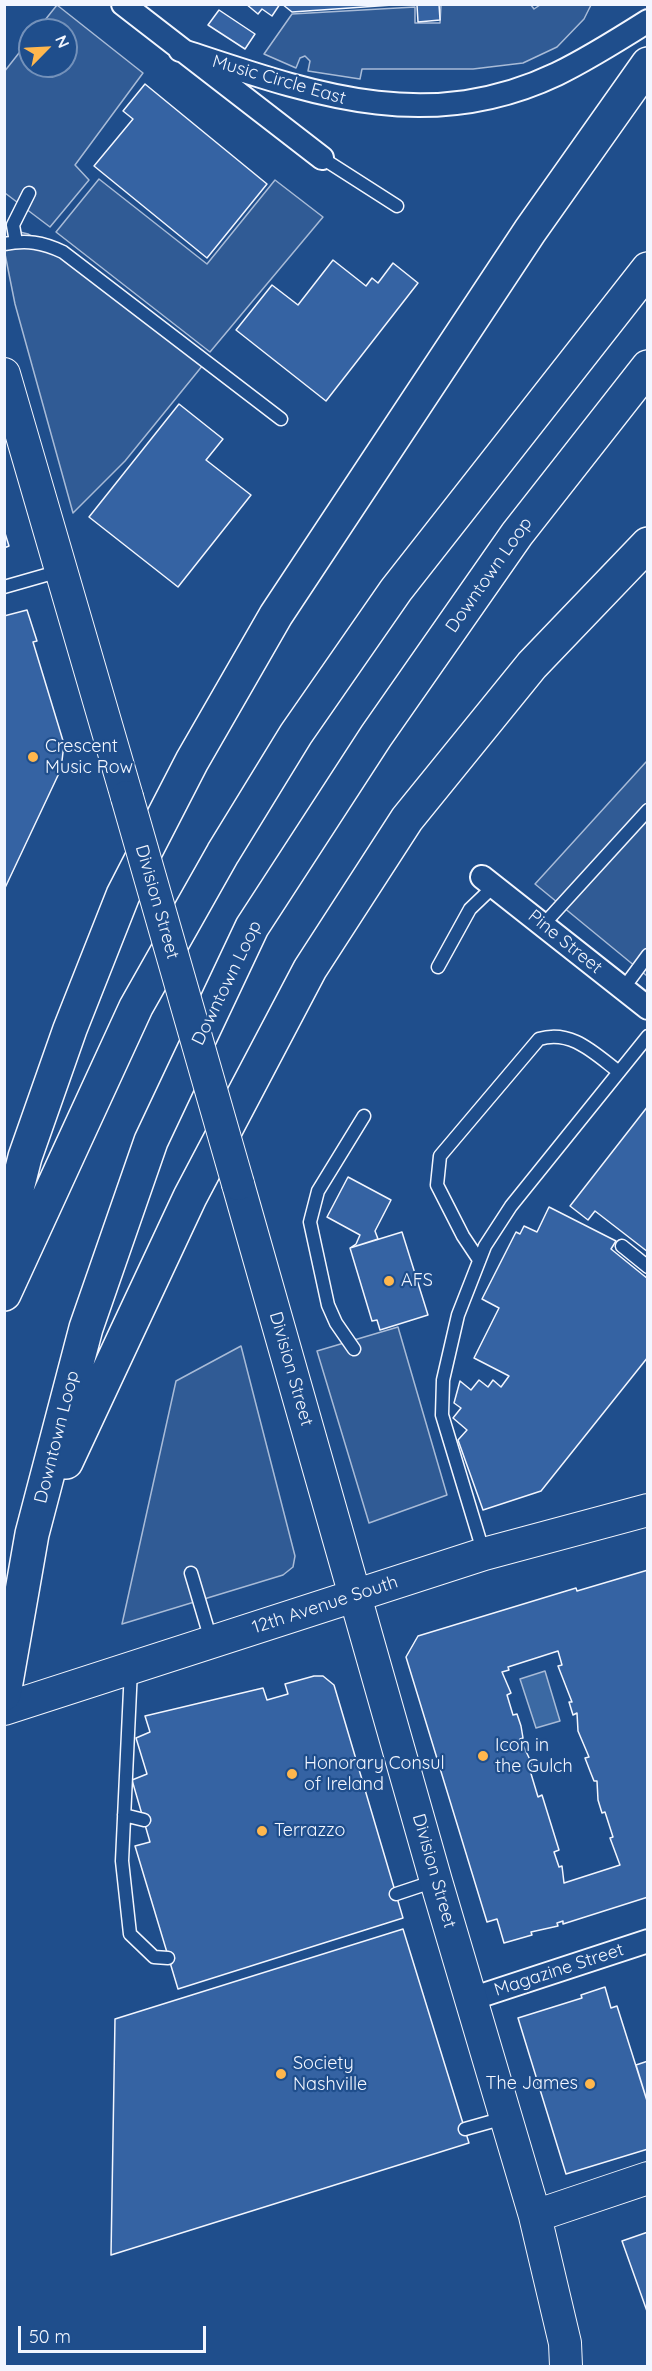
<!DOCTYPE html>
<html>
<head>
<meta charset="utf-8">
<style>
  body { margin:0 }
  #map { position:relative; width:652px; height:2371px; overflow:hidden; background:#1f4e8c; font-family:Quicksand,sans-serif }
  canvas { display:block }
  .frame { position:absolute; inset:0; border:6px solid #f2f6ff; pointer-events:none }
  .north { position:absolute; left:18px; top:18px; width:60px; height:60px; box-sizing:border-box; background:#1f4e8c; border:2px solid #7391ba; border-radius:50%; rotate:66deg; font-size:16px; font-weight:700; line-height:24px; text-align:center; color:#f2f6ff }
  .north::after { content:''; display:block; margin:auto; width:21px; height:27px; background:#ffb74d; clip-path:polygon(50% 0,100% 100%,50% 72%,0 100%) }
  .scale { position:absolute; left:18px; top:2326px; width:188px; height:27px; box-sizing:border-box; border:3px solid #f2f6ff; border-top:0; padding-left:8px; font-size:18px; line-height:21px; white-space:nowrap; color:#f2f6ff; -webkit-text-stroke:4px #1f4e8c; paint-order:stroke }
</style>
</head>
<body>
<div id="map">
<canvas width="652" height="2371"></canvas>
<div class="frame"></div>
<div class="north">N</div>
<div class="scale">50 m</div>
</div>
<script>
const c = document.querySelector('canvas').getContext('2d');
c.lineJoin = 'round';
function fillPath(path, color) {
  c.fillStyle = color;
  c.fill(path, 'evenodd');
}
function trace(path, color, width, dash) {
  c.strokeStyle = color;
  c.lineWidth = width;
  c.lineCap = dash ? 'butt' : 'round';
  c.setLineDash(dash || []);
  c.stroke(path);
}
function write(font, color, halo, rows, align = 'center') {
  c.font = font + ' Quicksand,sans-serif';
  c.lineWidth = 4.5;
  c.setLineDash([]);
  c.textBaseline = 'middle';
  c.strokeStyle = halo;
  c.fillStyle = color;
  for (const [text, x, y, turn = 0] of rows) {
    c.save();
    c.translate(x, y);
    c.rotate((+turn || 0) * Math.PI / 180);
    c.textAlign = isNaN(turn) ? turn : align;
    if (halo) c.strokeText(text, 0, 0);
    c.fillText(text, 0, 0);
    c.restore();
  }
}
const parking = new Path2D(`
  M57 5 143 73 75 165 89 180 50 227 5 193 4 72 30 39V66H66V30H37Z
  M441 5H531L534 9 540 5H591L584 19 557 47 523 63 473 69H362L360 79 308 71 310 61 305 56 300 58 296 68 264 54 292 14 415 7V23H440Z
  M99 179 207 264 275 180 323 217 210 352 56 232Z
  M4 228 28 234 79 266 203 365 125 461 73 513 15 304 5 254Z
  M646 762 647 763V976L535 884Z
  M398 1327 447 1495 369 1523 317 1351Z
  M241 1346 295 1556 293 1567 283 1575 122 1624 176 1381Z`);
fillPath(parking, '#305b95');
trace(parking, '#a8bbd7', 1.5);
const water = new Path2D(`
  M545 1671 560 1721 536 1728 520 1679Z`);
fillPath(water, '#3b69a3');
trace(water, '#a8bbd7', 1.5);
const building = new Path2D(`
  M246 4H280L272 16 262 9 258 14Z
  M282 4H407L292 12Z
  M409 4H439L440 20 418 22 417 5Z
  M219 10 255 34 245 49 208 25Z
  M145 84 267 184 207 258 94 166 133 119 123 111Z
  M333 260 366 286 372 278 378 283 393 263 418 283 326 401 236 330 272 285 298 305Z
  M179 404 223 439 206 460 251 495 178 587 89 517Z
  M4 530 9 546 4 548Z
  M27 610 37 641 33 642 64 744 61 769 4 890V616Z
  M648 1106V1252L595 1211 588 1220 570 1206Z
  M348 1177 391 1200 375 1231 378 1239 350 1248 356 1244 360 1235 327 1217Z
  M549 1207 616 1241 611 1249 648 1279V1357L541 1491 483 1510 458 1440 467 1430 453 1418 461 1408 454 1403 460 1381 471 1390 479 1380 488 1387 493 1380 501 1387 509 1376 474 1358 499 1308 482 1299 516 1232 520 1234 524 1226 537 1232Z
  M402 1232 428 1315 380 1330 377 1320 372 1321 350 1248Z
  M648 1570V1897L563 1924V1921L557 1923 558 1926 531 1932 532 1935 504 1943 497 1919 487 1922 406 1657 418 1636 576 1588 577 1591ZM558 1651 562 1665 558 1666 572 1702H569L573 1715 577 1713 578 1731 589 1757 585 1758 590 1771 594 1781H597L598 1800 602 1813 605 1812 613 1837 610 1838 620 1865 564 1883 562 1866 559 1867 554 1852 559 1850 542 1795 538 1797 529 1767 533 1766 520 1739 523 1738 521 1726 517 1714 513 1715 507 1695 511 1693 502 1672 509 1670 508 1667Z
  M314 1676H323L334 1685 403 1918 178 1989 135 1846 150 1842 132 1780 147 1774 136 1738 150 1732 145 1716 263 1688 267 1700 288 1694 285 1684Z
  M403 1929 469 2143 111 2255 115 2019Z
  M605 1987 611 2008 617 2006 648 2104V2149L566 2174 518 2018 582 1998 581 1995Z
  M648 2061V2104L636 2065Z
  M648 2232V2314L622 2241Z`);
fillPath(building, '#3563a3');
trace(building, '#f2f6ff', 1.5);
const service = new Path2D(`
  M322 158 397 206
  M16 242 13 225 29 193
  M4 244C27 240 42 242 63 252L281 419
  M4 587 60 571
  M544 924 648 810
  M438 967 470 909 494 886
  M623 989 648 955
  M622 1246 648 1267
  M479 1260 463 1236 437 1185 440 1156 539 1039C571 1029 594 1053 619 1072
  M354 1349 336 1323 328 1305 310 1222 318 1191 364 1116
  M484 1554 442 1415 443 1380 458 1315 485 1246 511 1206 648 1036
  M191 1573 211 1640
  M131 1669 122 1861 130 1934 154 1957 168 1958
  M124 1815 144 1820
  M396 1894 435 1881
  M465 2129 504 2118`);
const minor = new Path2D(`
  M123 4 322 158
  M180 50C308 92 425 137 557 74 588 59 618 40 648 21
  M482 877 648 1008
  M471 1999 648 1941`);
const secondary = new Path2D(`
  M4 374 127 797
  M238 1184 436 1881 535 2216 565 2343 566 2366
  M4 1709 484 1554 648 1510
  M535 2216 648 2178`);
const motorway = new Path2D(`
  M4 1240 25 1157 70 1029 123 895 192 761 276 615 530 231 648 64
  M4 1294 136 1007 223 853 296 734 396 590 648 269
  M66 1462 190 1197 310 969 407 819 532 665 648 544
  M4 1694 32 1534 86 1328 151 1141 252 927 376 736 517 534 648 367`);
trace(service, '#f2f6ff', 15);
trace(minor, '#f2f6ff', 26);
trace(secondary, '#f2f6ff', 34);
trace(motorway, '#f2f6ff', 36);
trace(service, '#1f4e8c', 12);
trace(minor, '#1f4e8c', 22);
trace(secondary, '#1f4e8c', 32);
trace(motorway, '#1f4e8c', 33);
const secondaryBridge = new Path2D(`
  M127 797 238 1184`);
trace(secondaryBridge, '#f2f6ff', 34, []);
trace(secondaryBridge, '#1f4e8c', 32);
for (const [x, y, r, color] of [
  [33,757,6,"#ffb74d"],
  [389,1281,6,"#ffb74d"],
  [483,1756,6,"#ffb74d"],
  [292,1774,6,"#ffb74d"],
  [262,1831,6,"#ffb74d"],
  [281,2074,6,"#ffb74d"],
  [590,2084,6,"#ffb74d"]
]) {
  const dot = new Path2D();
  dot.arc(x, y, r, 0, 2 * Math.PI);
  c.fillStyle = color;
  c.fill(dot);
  trace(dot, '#1f4e8c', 2);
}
write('18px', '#f2f6ff', '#1f4e8c', [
  ["Music Circle East",279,80,16],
  ["Downtown Loop",489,575,-55],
  ["Division Street",157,902,74],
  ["Pine Street",565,942,39],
  ["Downtown Loop",227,983,-64],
  ["Division Street",291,1369,74],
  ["Downtown Loop",57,1437,-76],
  ["12th Avenue South",325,1605,-18],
  ["Division Street",434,1871,74],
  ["Magazine Street",559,1970,-18]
]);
write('18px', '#f2f6ff', '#1f4e8c', [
  ["Crescent",45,747],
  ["Music Row",45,768],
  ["AFS",401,1281],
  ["Icon in",495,1746],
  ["the Gulch",495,1767],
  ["Honorary Consul",304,1764],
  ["of Ireland",304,1785],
  ["Terrazzo",274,1831],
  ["Society",293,2064],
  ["Nashville",293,2085],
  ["The James",578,2084,"right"]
], 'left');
</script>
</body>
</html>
